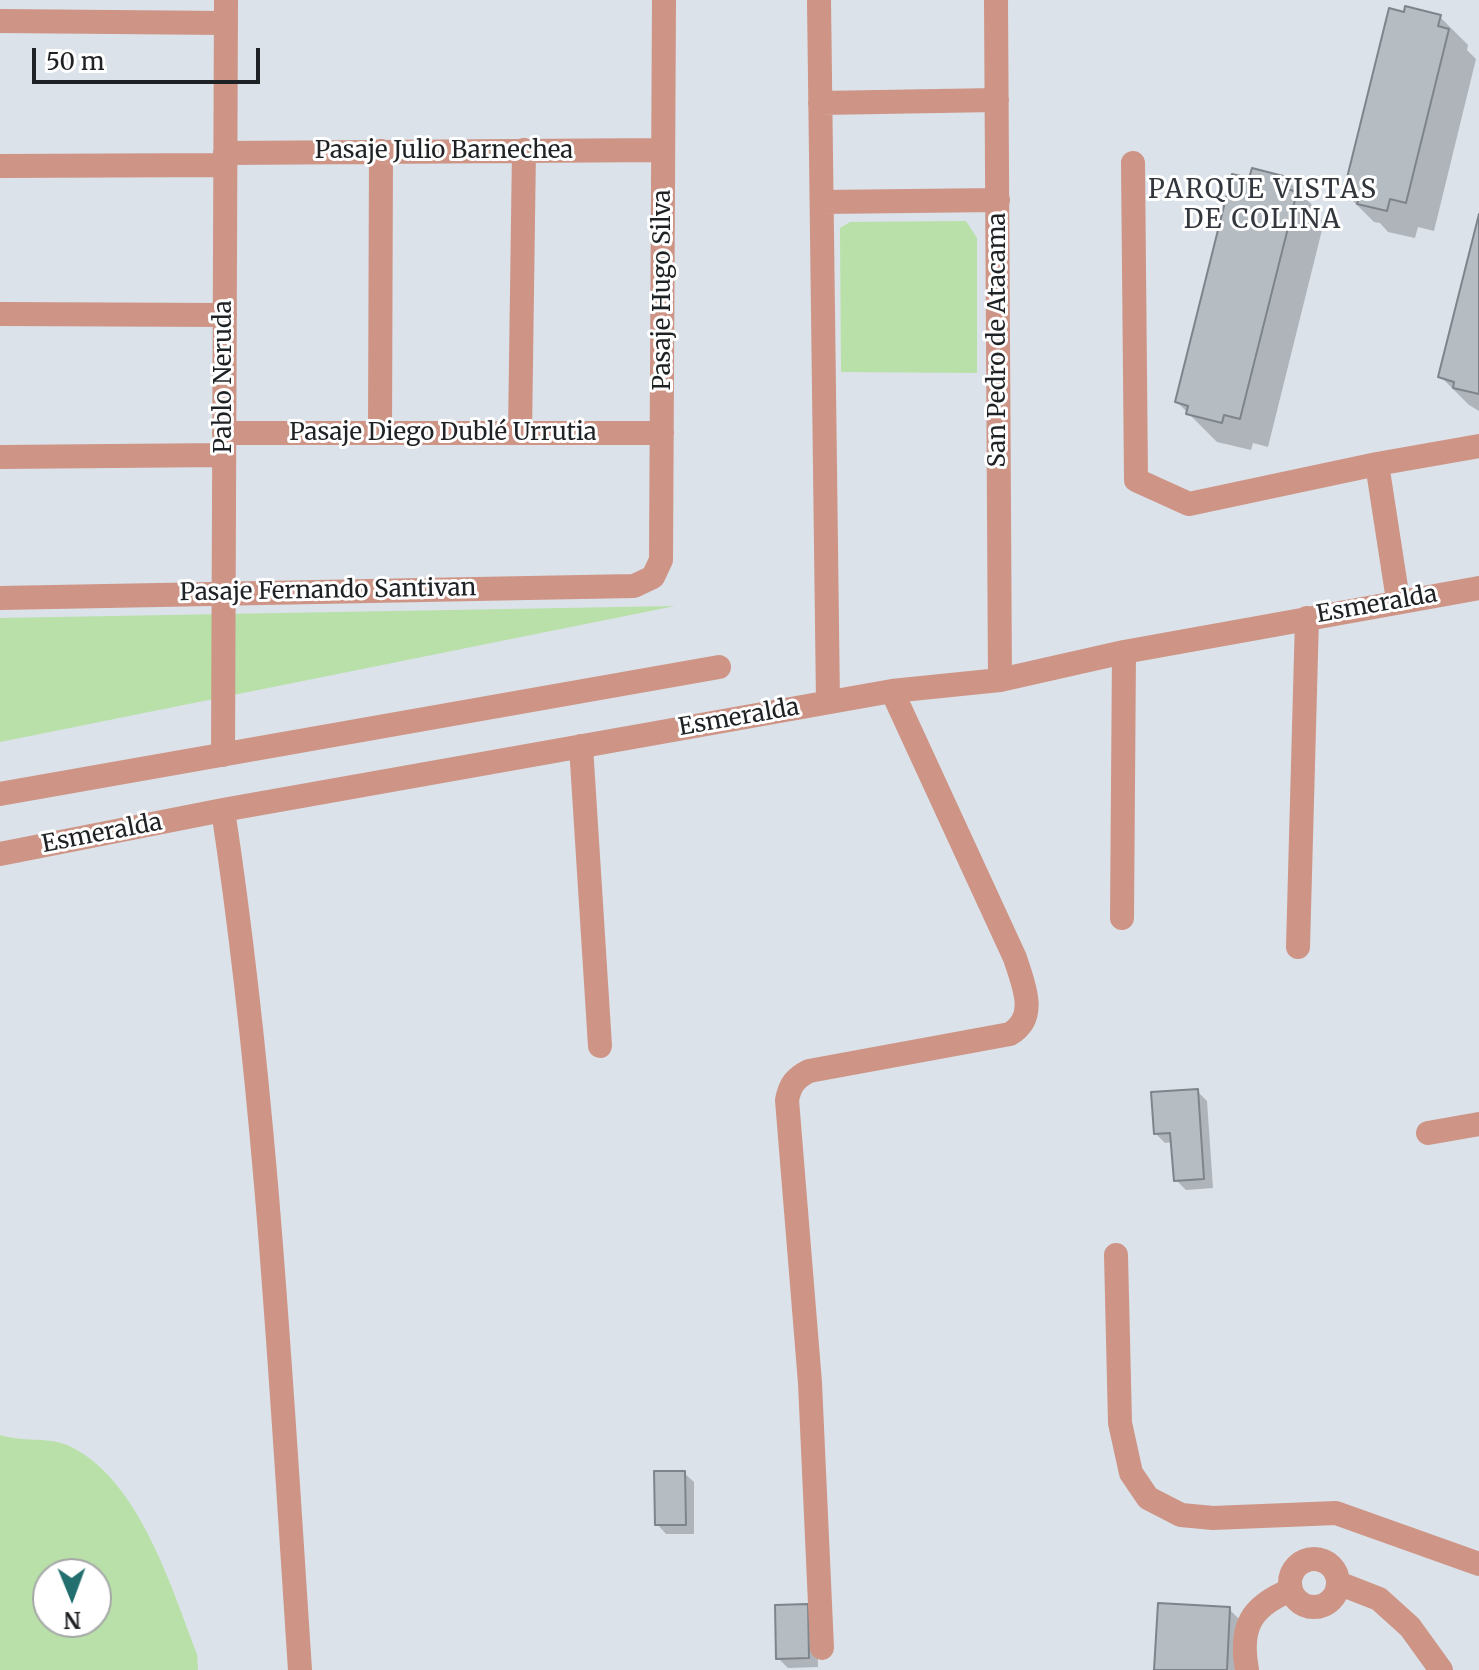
<!DOCTYPE html>
<html>
<head>
<meta charset="utf-8">
<style>
  body { margin:0 }
  #map { position:relative; width:1479px; height:1670px; overflow:hidden; background:#dbe2e9; font-family:Merriweather,serif }
  canvas { display:block }
  .north { position:absolute; left:32px; top:1558px; width:80px; height:80px; box-sizing:border-box; background:#fff; border:2px solid #a5a7a7; border-radius:50%; rotate:179deg; font-size:22px; font-weight:700; line-height:32px; text-align:center; color:#1f2224 }
  .north::after { content:''; display:block; margin:auto; width:28px; height:36px; background:#236e6f; clip-path:polygon(50% 0,100% 100%,50% 72%,0 100%) }
  .scale { position:absolute; left:32px; top:48px; width:228px; height:36px; box-sizing:border-box; border:4px solid #1f2224; border-top:0; padding-left:10px; font-size:24px; line-height:28px; white-space:nowrap; color:#1f2224; -webkit-text-stroke:6px #fff; paint-order:stroke }
</style>
</head>
<body>
<div id="map">
<canvas width="1479" height="1670"></canvas>
<div class="north">N</div>
<div class="scale">50 m</div>
</div>
<script>
const c = document.querySelector('canvas').getContext('2d');
c.lineJoin = 'round';
function fillPath(path, color) {
  c.fillStyle = color;
  c.fill(path, 'evenodd');
}
function trace(path, color, width, dash) {
  c.strokeStyle = color;
  c.lineWidth = width;
  c.lineCap = dash ? 'butt' : 'round';
  c.setLineDash(dash || []);
  c.stroke(path);
}
function write(font, color, halo, rows, align = 'center') {
  c.font = font + ' Merriweather,serif';
  c.lineWidth = 6;
  c.setLineDash([]);
  c.textBaseline = 'middle';
  c.strokeStyle = halo;
  c.fillStyle = color;
  for (const [text, x, y, turn = 0] of rows) {
    c.save();
    c.translate(x, y);
    c.rotate((+turn || 0) * Math.PI / 180);
    c.textAlign = isNaN(turn) ? turn : align;
    if (halo) c.strokeText(text, 0, 0);
    c.fillText(text, 0, 0);
    c.restore();
  }
}
fillPath(new Path2D(`
  M966 221 977 238V373L841 372 840 228 850 222Z
  M675 606 0 742V618Z
  M0 1435C21 1442 47 1437 67 1445 138 1476 171 1587 197 1654L198 1670H0ZM48 1574H96V1622H48Z`), '#b8e0a8');
fillPath(new Path2D(`
  M1440 17 1468 45 1467 50 1476 59 1434 231 1418 227 1415 238 1388 232 1380 223 1374 222 1345 193Z
  M1286 178 1314 207 1313 211 1324 222 1268 447 1253 443 1251 450 1217 442 1177 402 1250 181Z
  M1479 222V411L1469 405 1441 377Z
  M1197 1091 1207 1101 1213 1188 1186 1190 1176 1180 1173 1142 1165 1143 1155 1133Z
  M684 1473 694 1482V1534H666L657 1524Z
  M807 1606 817 1616 818 1667 788 1668 778 1658Z
  M1229 1609 1244 1624 1242 1670H1156Z`), '#0003');
const building = new Path2D(`
  M1405 6 1441 15 1438 26 1449 29 1406 203 1390 199 1387 211 1357 204 1359 198 1343 194 1389 8 1404 12Z
  M1252 168 1287 177 1284 188 1297 192 1240 419 1224 415 1222 423 1186 414 1188 406 1175 402 1232 174 1249 178Z
  M1479 214V394L1453 388 1454 382 1438 377Z
  M1198 1089 1204 1179 1174 1181 1170 1133 1154 1134 1151 1092Z
  M654 1471H685L686 1525H655Z
  M1158 1603 1230 1607 1227 1670H1154Z
  M808 1604 809 1658 776 1659 775 1605Z`);
fillPath(building, '#b5bcc2');
trace(building, '#7e848b', 2);
trace(new Path2D(`
  M819 0 828 702
  M996 0 1000 680
  M0 21 225 23
  M820 103 997 100
  M225 153 663 150
  M1133 163 1136 480 1189 504 1377 464 1479 446
  M0 166 225 165
  M822 202 998 200
  M0 314 225 315
  M224 433H662
  M380 433 381 151
  M520 433 524 150
  M0 457 224 455
  M1377 464 1398 600
  M0 598 634 586 653 577 661 560 664 0
  M581 746 600 1046
  M223 755 226 0
  M0 794 719 667
  M223 810C266 1094 281 1383 300 1670
  M0 854 223 810 892 691 1000 680 1124 652 1479 588
  M1122 918 1124 652
  M1298 947 1307 618
  M1428 1133 1479 1124
  M1116 1255 1120 1423 1131 1473 1148 1498 1181 1515 1213 1518 1336 1513 1479 1564
  M1290 1583a24 24 0 1 1 48 0a24 24 0 1 1-48 0Z
  M1338 1583 1379 1599 1410 1627 1441 1670
  M822 1648 810 1383 787 1100C790 1085 795 1078 809 1071L1010 1034C1039 1017 1023 984 1015 958L892 691
  M1247 1670C1239 1627 1251 1606 1291 1590`), '#ce9485', 24);
write('24px', '#1f2224', '#fff', [
  ["Pasaje Julio Barnechea",444,151],
  ["Pasaje Hugo Silva",663,290,-90],
  ["San Pedro de Atacama",998,340,-90],
  ["Pablo Neruda",224,377,-90],
  ["Pasaje Diego Dublé Urrutia",443,433],
  ["Pasaje Fernando Santivan",328,591,-1],
  ["Esmeralda",1377,605,-10],
  ["Esmeralda",739,718,-10],
  ["Esmeralda",102,834,-11]
]);
c.letterSpacing = '2px';
write('26px', '#32373d', '#fff', [
  ["PARQUE VISTAS",1263,191],
  ["DE COLINA",1263,221]
]);
c.letterSpacing = '0px';
</script>
</body>
</html>
